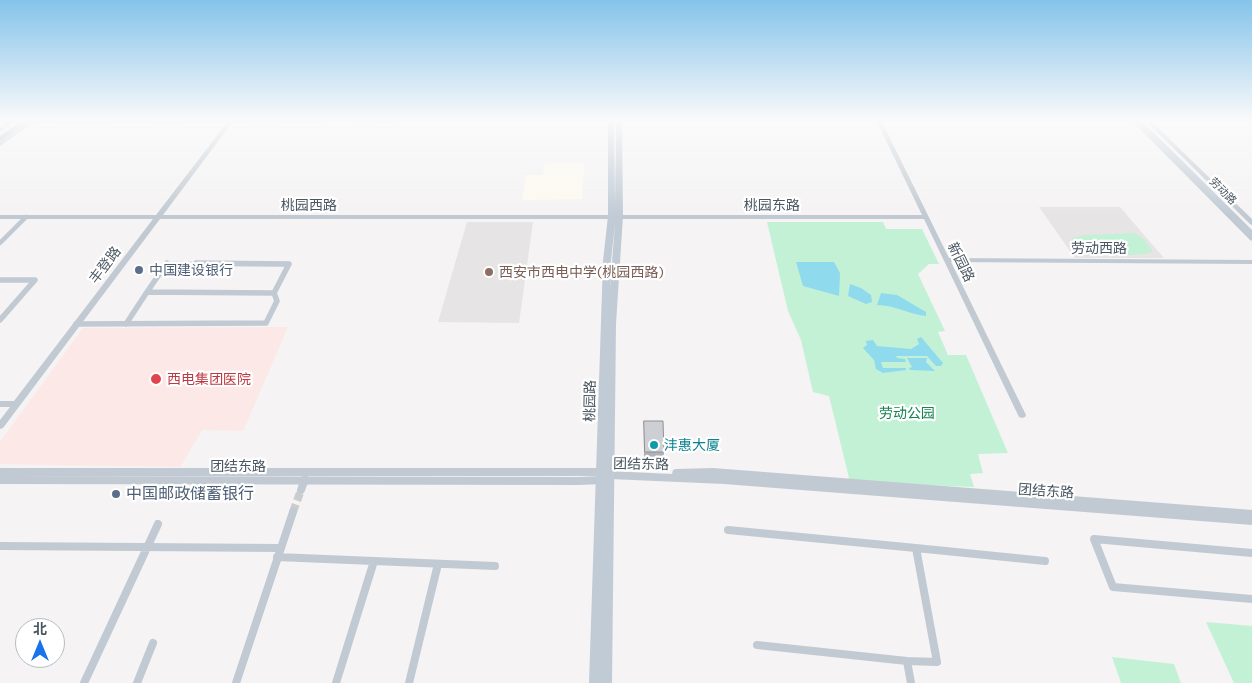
<!DOCTYPE html>
<html>
<head>
<meta charset="utf-8">
<style>
  body { margin:0 }
  #map { position:relative; width:1252px; height:683px; overflow:hidden; background:#f5f3f3; font-family:Commissioner,"Noto Sans SC",sans-serif }
  canvas { display:block }
  .north { position:absolute; left:15px; top:618px; width:50px; height:50px; box-sizing:border-box; background:#fff; border:1px solid #b7bbc0; border-radius:50%; rotate:0deg; font-size:14px; font-weight:700; line-height:20px; text-align:center; color:#4a5661 }
  .north::after { content:''; display:block; margin:auto; width:18px; height:22px; background:#1a73e8; clip-path:polygon(50% 0,100% 100%,50% 72%,0 100%) }
</style>
</head>
<body>
<div id="map">
<canvas width="1252" height="683"></canvas>
<div class="north">北</div>
</div>
<script>
const c = document.querySelector('canvas').getContext('2d');
c.lineJoin = 'round';
function fillPath(path, color) {
  c.fillStyle = color;
  c.fill(path, 'evenodd');
}
function trace(path, color, width, dash) {
  c.strokeStyle = color;
  c.lineWidth = width;
  c.lineCap = dash ? 'butt' : 'round';
  c.setLineDash(dash || []);
  c.stroke(path);
}
function write(font, color, halo, rows, align = 'center') {
  c.font = font + ' Commissioner,"Noto Sans SC",sans-serif';
  c.lineWidth = 4.5;
  c.setLineDash([]);
  c.textBaseline = 'middle';
  c.strokeStyle = halo;
  c.fillStyle = color;
  for (const [text, x, y, turn = 0] of rows) {
    c.save();
    c.translate(x, y);
    c.rotate((+turn || 0) * Math.PI / 180);
    c.textAlign = isNaN(turn) ? turn : align;
    if (halo) c.strokeText(text, 0, 0);
    c.fillText(text, 0, 0);
    c.restore();
  }
}
fillPath(new Path2D(`
  M545 163H584L582 199 522 200 526 175H543Z`), '#fdf9ef');
fillPath(new Path2D(`
  M1039 207H1120L1164 258H1075Z
  M467 222H533L519 323 438 322Z`), '#e6e4e5');
fillPath(new Path2D(`
  M288 327 243 431 202 430 180 467 0 464V442L83 328Z`), '#fce8e6');
fillPath(new Path2D(`
  M767 222H883L886 229H922L939 264H929L918 274 945 331 938 332 948 355H966L1008 453 978 454 983 473 970 474 974 487 850 482 829 396 813 392 801 340 788 311Z
  M1134 233 1144 239 1153 252C1131 257 1103 256 1080 250L1071 238 1086 235Z
  M1206 622 1252 626V683H1234Z
  M1112 657 1174 664 1181 683H1121Z`), '#c3f1d5');
fillPath(new Path2D(`
  M796 262H834L840 273 839 296 803 286Z
  M850 284 861 288 871 295 872 302 866 304 848 296Z
  M881 293 897 295 926 312V316C908 314 895 305 877 305Z
  M921 337 943 363 941 366H936L927 356H896L897 358 905 359 906 362H881L883 368H906V370L883 373 876 369 874 360 863 348 867 345 866 341 873 340 877 346 911 349 919 344 917 339Z
  M907 358H927L926 362 935 371 910 370 909 368 912 367Z`), '#90daee');
trace(new Path2D(`
  M293 512 301 490`), '#caccce', 8, [8, 4]);
trace(new Path2D(`
  M0 243 26 217
  M166 264H289`), '#c1cad2', 4.5);
trace(new Path2D(`
  M167 263 147 292 274 293
  M196 263 289 264 274 293
  M0 280H35L0 320
  M76 324 266 323 277 301 274 293
  M126 324 147 292`), '#c1cad2', 5.5);
trace(new Path2D(`
  M301 490 305 479
  M728 530 916 548 937 662 907 661 911 683
  M0 546 280 548
  M916 548 1045 561
  M1252 553 1094 539 1113 587 1252 599
  M277 557 495 566
  M757 645 907 661
  M84 683 158 524
  M137 683 153 643
  M236 683 293 512
  M336 683 374 561
  M409 683 438 564`), '#c1cad2', 8);
fillPath(new Path2D(`
  M229 120H234L163 215H922L876 120H881L949 258 1252 260V264L951 262 1026 415 1025 417 1022 418 1019 417 1018 415 924 219H160L3 428 0 429V420L10 407H0V401H14L153 219H0V215H156Z
  M1131 120H1136L1252 235V241L1250 240Z
  M1145 120H1150L1252 219V225L1250 224Z
  M0 468H604L607 469 608 471 672 474 673 470 676 469 713 468 1252 510V525L724 484 610 479 602 484 579 485 0 484V476L579 477 601 476H0Z`), '#c1cad2');
fillPath(new Path2D(`
  M11 120H17L0 132V127Z
  M31 120H37L0 146V141Z
  M608 120H614L615 204 616 120H622L623 216 616 324 612 683H589L603 261 608 216ZM615 224 610 288 611 261Z
  M1135 120H1141L1252 230V236H1249Z`), '#c1cbd6');
fillPath(new Path2D(`
  M0 120H411L408 122 0 123Z`), '#b3c2d1');
fillPath(new Path2D(`
  M23 120H31L0 141V136Z`), '#9fb4c9');
fillPath(new Path2D(`
  M644 421 664 452V461H644Z`), '#b0b2b7');
const building = new Path2D(`
  M644 421H663L664 452H645Z`);
fillPath(building, '#cdcfd5');
trace(building, '#909195', 1);
const sky = c.createLinearGradient(0, 0, 0, 215);
sky.addColorStop(0, '#85c3ea');
sky.addColorStop(0.56, '#fafafa');
sky.addColorStop(1, '#fafafa00');
c.fillStyle = sky;
c.fillRect(0, 0, 1252, 215);
for (const [x, y, r, color] of [
  [139,270,5,"#5c6f8a"],
  [489,272,5,"#8d6e63"],
  [156,379,6,"#e0444e"],
  [654,445,5,"#0f9aa8"],
  [116,494,5,"#5c6f8a"]
]) {
  const dot = new Path2D();
  dot.arc(x, y, r, 0, 2 * Math.PI);
  c.fillStyle = color;
  c.fill(dot);
  trace(dot, '#fff', 2);
}
write('11px', '#4a5661', '#fff', [
  ["劳动路",1223,191,45]
]);
write('14px', '#4a5661', '#fff', [
  ["桃园西路",309,205],
  ["桃园东路",772,205],
  ["劳动西路",1099,248],
  ["新园路",961,262,64],
  ["丰登路",105,265,-53],
  ["桃园路",590,401,-89],
  ["团结东路",641,464,1],
  ["团结东路",238,466],
  ["团结东路",1046,491,4]
]);
write('14px', '#4e5e75', '#fff', [
  ["中国建设银行",149,270]
], 'left');
write('14px', '#785e54', '#fff', [
  ["西安市西电中学(桃园西路)",499,272]
], 'left');
write('14px', '#be3a42', '#fff', [
  ["西电集团医院",167,379]
], 'left');
write('14px', '#17864f', '#fff', [
  ["劳动公园",907,413]
]);
write('14px', '#0d838f', '#fff', [
  ["沣惠大厦",664,445]
], 'left');
write('16px', '#4e5e75', '#fff', [
  ["中国邮政储蓄银行",126,494]
], 'left');
</script>
</body>
</html>
